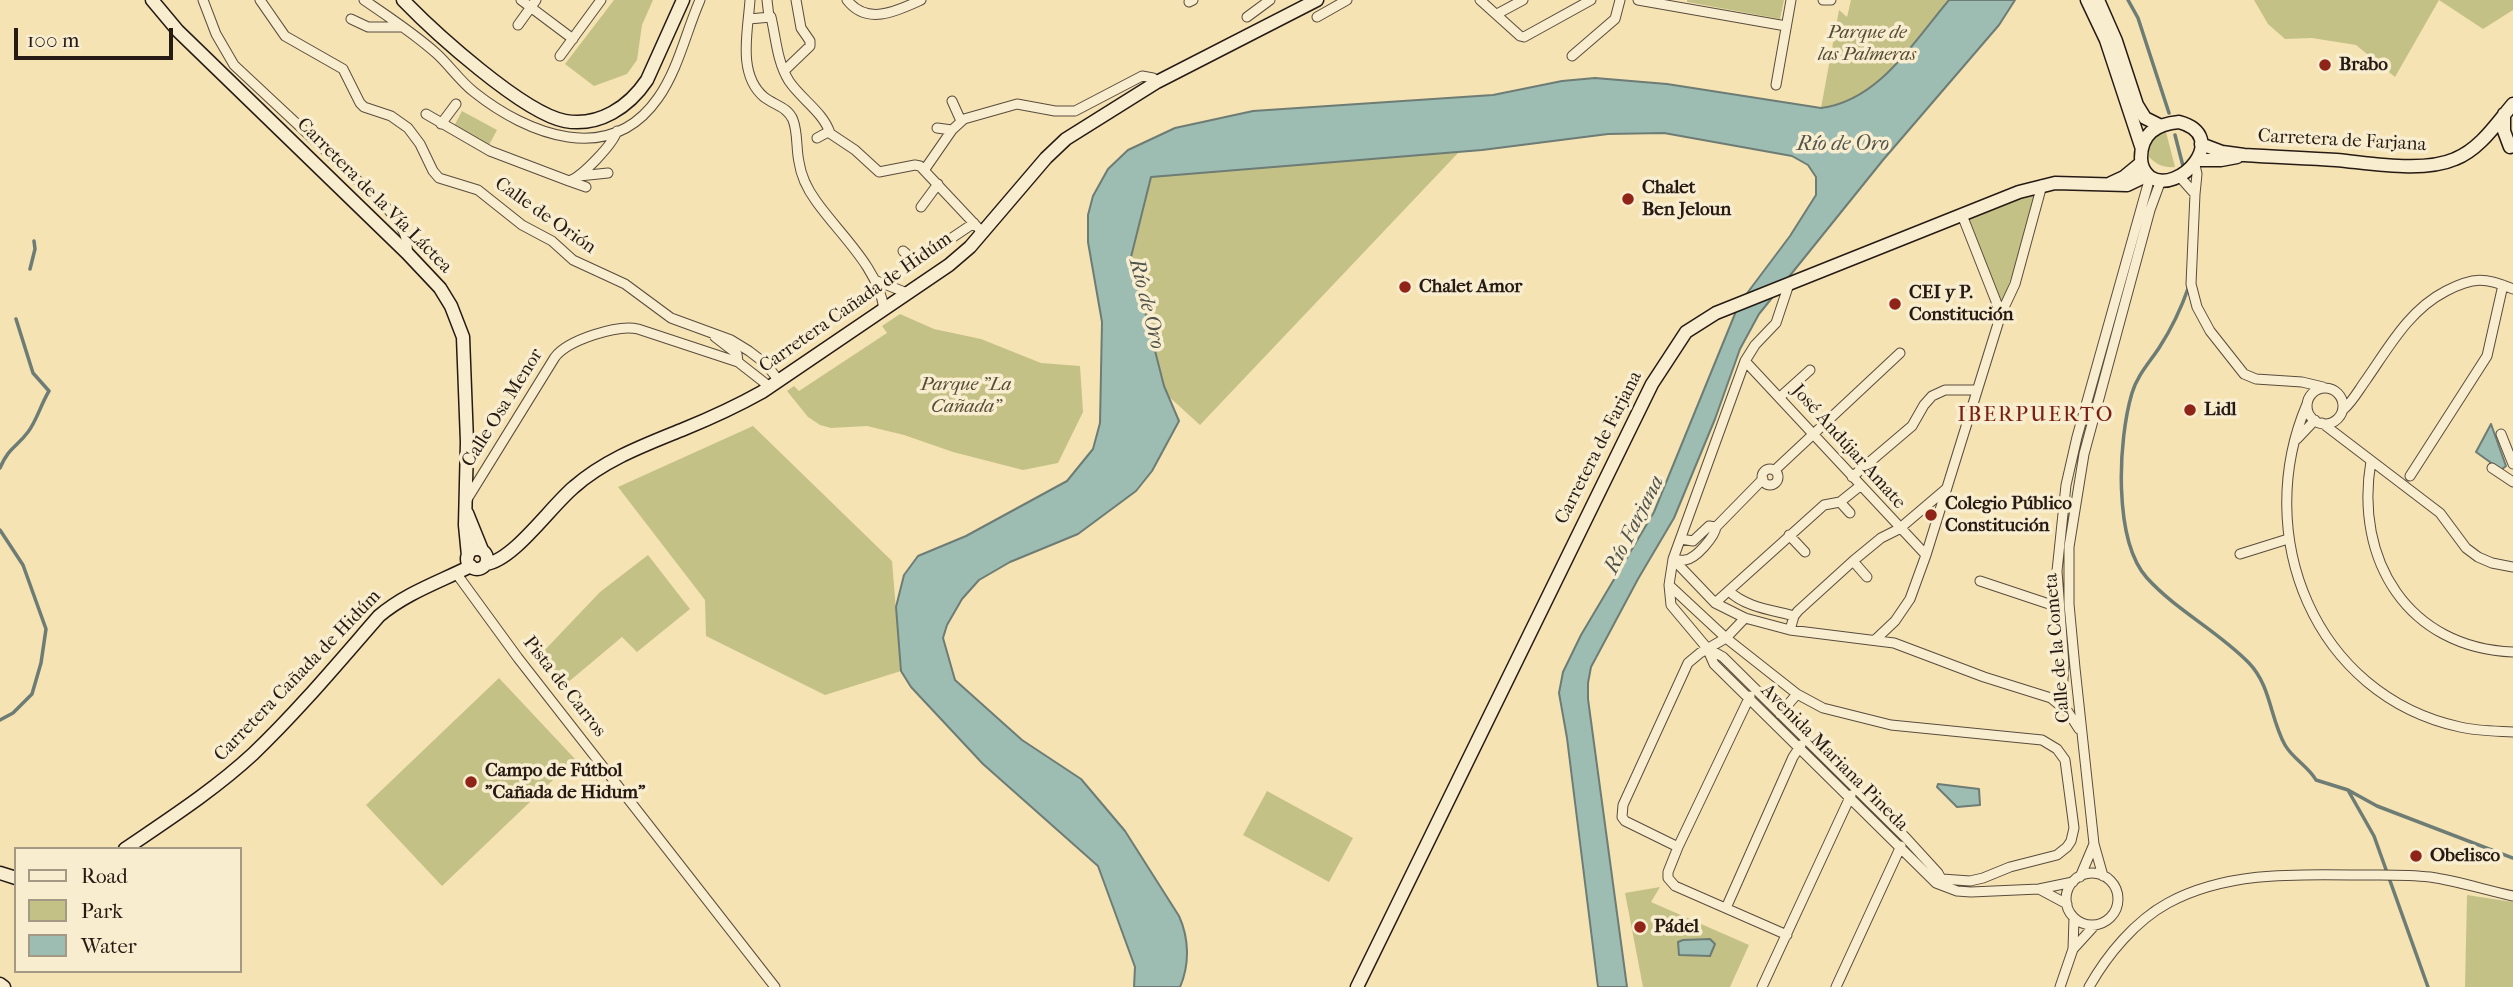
<!DOCTYPE html>
<html>
<head>
<meta charset="utf-8">
<style>
  body { margin:0 }
  #map { position:relative; width:2513px; height:987px; overflow:hidden; background:#f5e3b4; font-family:"IM FELL French Canon",serif }
  canvas { display:block }
  .legend { position:absolute; left:14px; top:847px; width:228px; height:126px; box-sizing:border-box; background:#f8edce; border:2px solid #a49984; margin:0; padding:9px 12px; list-style:none; font-size:21px; color:#261a15 }
  .legend li { display:flex; align-items:center; gap:14px; height:35px }
  .legend b { width:35px; border:2px solid #a49984 }
  .scale { position:absolute; left:14px; top:28px; width:159px; height:32px; box-sizing:border-box; border:4px solid #261a15; border-top:0; padding-left:9px; font-size:21px; line-height:24px; white-space:nowrap; color:#261a15; -webkit-text-stroke:5px #f8edce; paint-order:stroke }
</style>
</head>
<body>
<div id="map">
<canvas width="2513" height="987"></canvas>
<ul class="legend">
<li><b style="height:9px;background:#f8edce"></b>Road</li>
<li><b style="height:19px;background:#c4c187"></b>Park</li>
<li><b style="height:19px;background:#9dbdb3"></b>Water</li>
</ul>
<div class="scale">100 m</div>
</div>
<script>
const c = document.querySelector('canvas').getContext('2d');
c.lineJoin = 'round';
function fillPath(path, color) {
  c.fillStyle = color;
  c.fill(path, 'evenodd');
}
function trace(path, color, width, dash) {
  c.strokeStyle = color;
  c.lineWidth = width;
  c.lineCap = dash ? 'butt' : 'round';
  c.setLineDash(dash || []);
  c.stroke(path);
}
function write(font, color, halo, rows, align = 'center') {
  c.font = font + ' "IM FELL French Canon",serif';
  c.lineWidth = 7;
  c.setLineDash([]);
  c.textBaseline = 'middle';
  c.strokeStyle = halo;
  c.fillStyle = color;
  for (const [text, x, y, turn = 0] of rows) {
    c.save();
    c.translate(x, y);
    c.rotate((+turn || 0) * Math.PI / 180);
    c.textAlign = isNaN(turn) ? turn : align;
    if (halo) c.strokeText(text, 0, 0);
    c.fillText(text, 0, 0);
    c.restore();
  }
}
fillPath(new Path2D(`
  M614 0H653L642 25 637 60 627 74 594 86 565 64Z
  M1687 0H1784L1780 19 1687 2Z
  M1851 0H1949C1914 41 1879 101 1821 108L1839 10 1847 17Z
  M2254 0H2513V10L2483 29 2439 0 2395 77 2356 45 2312 38 2285 39 2268 24Z
  M462 111 497 130 488 147 453 128Z
  M2165 128 2175 167C2164 168 2157 165 2149 157 2149 143 2153 136 2165 128Z
  M1459 152 1200 425 1166 394 1131 257 1151 176Z
  M2042 187 2002 304 1968 217Z
  M900 314 934 329 981 339 1041 363 1080 366 1083 412 1058 463 1023 470 953 452 904 435 867 426 831 428 820 425 808 417 787 391 794 386 799 391 887 333 882 326Z
  M753 426 892 561 901 671 825 695 706 636 705 600 618 487Z
  M648 555 690 609 637 652 622 637 566 684 541 654 600 592Z
  M499 678 575 759 442 886 366 805Z
  M1267 791 1353 838 1329 882 1243 835Z
  M1660 887 1651 902 1749 945 1730 987H1643L1625 893Z
  M2467 895 2513 902V987H2465Z`), '#c4c187');
const water = new Path2D(`
  M1949 0H2015L1999 25 1883 160 1759 314 1740 349 1715 419 1674 518 1638 579 1591 667 1588 683V699L1627 987H1598L1567 738 1559 693 1563 672 1581 635 1654 512 1739 304 1790 236 1816 195V177L1808 165 1792 156 1664 133 1608 134 1482 150 1151 177 1131 257 1164 386 1179 421 1152 471 1136 491 1078 534 1010 562 979 580 962 599 947 625 943 638 955 680 1022 740 1081 779 1125 831 1179 916C1189 938 1190 964 1180 987H1134L1135 967 1098 866 983 764 911 687 901 671 896 607 904 575 918 556 966 536 1067 481 1093 449 1100 423 1102 322 1088 242V215L1093 196 1108 169 1128 150 1175 128 1253 111 1493 95 1562 81 1595 78 1667 84 1821 108C1879 101 1914 41 1949 0Z
  M2491 424 2506 466 2501 470 2476 452Z
  M1938 784 1979 789 1980 805 1957 807 1937 787Z
  M1710 939 1715 944 1710 956 1679 955 1678 942 1683 940Z`);
fillPath(water, '#9dbdb3');
trace(water, '#6d7c74', 2);
trace(new Path2D(`
  M2128 0 2138 18 2169 113
  M2175 135 2183 166
  M30 269 35 249 34 241
  M2189 286C2181 309 2172 328 2159 348 2149 363 2137 376 2132 393 2118 440 2113 540 2147 578 2177 611 2218 631 2249 663 2271 686 2270 718 2285 745 2293 759 2308 766 2316 780L2348 790 2377 806 2513 858
  M0 468C9 447 16 448 28 432 37 420 41 404 49 391L33 373 16 319
  M0 530 23 565 46 629 41 663 32 694 13 713 0 720
  M2349 792 2374 836 2428 987`), '#6d7c74', 3.5);
const street = new Path2D(`
  M203 0 216 34 234 65 387 208C399 223 409 234 407 253
  M260 0 285 36 343 69 360 103 364 107 391 116 408 128 420 144 433 171 439 178 478 190 522 225 552 241 573 260 625 284 671 318 731 340 749 351 766 364 779 381
  M364 0C389 17 415 34 437 54 450 66 460 81 474 92 528 135 610 167 658 98 678 70 686 32 700 0
  M521 0 573 39
  M750 0C748 31 737 74 764 97 774 105 788 107 793 120 798 133 796 149 799 162 801 176 808 190 816 201 840 235 878 267 884 309
  M767 0 769 17
  M847 0C867 26 897 11 921 0
  M1480 0 1520 36 1524 37 1591 0
  M1638 0 1786 26
  M1823 0H1831
  M1189 2 1193 0
  M1497 14 1523 0
  M1247 17 1270 0
  M1317 17 1347 0
  M351 19 368 27H401
  M749 19 771 17C776 38 777 62 789 81 801 99 823 112 830 133
  M518 25 536 0
  M560 56 601 0
  M1572 56 1615 19 1620 0
  M784 71 810 46V41L801 28 796 0
  M1776 85 1791 0
  M952 101 961 121
  M426 114 490 151 569 181C582 177 613 144 617 131
  M441 124 456 104
  M937 128 952 130
  M817 138 828 132 855 150 879 172 915 165 920 166 983 233
  M2195 165 2197 174 2195 194 2191 284 2197 307 2210 331 2244 374 2256 379 2302 382 2323 387
  M925 169 952 130 964 119 1017 104 1055 111H1075L1142 76 1153 78 1157 82
  M579 176 608 173
  M2179 176 2195 194
  M569 181 586 187
  M921 207 938 184
  M1962 215 2001 314
  M903 251 911 258H922L974 223
  M877 281 907 293
  M1789 284 1776 323 1755 345 1745 361 1673 559 1669 585 1671 605 1707 648 1723 657 1906 838 1938 873 1945 886
  M715 337 737 354 738 362
  M1745 361 1926 555
  M2307 406a18 18 0 1 1 36 0a18 18 0 1 1-36 0Z
  M1780 397 1810 370
  M2307 404C2251 535 2314 695 2460 727 2477 731 2495 731 2513 732
  M2343 410C2353 401 2358 391 2366 380 2389 347 2409 310 2446 291 2473 277 2485 277 2513 289
  M2322 423 2440 513 2466 548 2478 557 2492 563 2513 567
  M2501 434 2513 464
  M2297 439 2315 420
  M2371 461C2354 560 2408 648 2513 652
  M2492 468 2513 482
  M1762 477a8 8 0 1 1 16 0a8 8 0 1 1-16 0Z
  M1775 470 1900 353
  M2410 476 2487 356 2503 285
  M1852 477 1912 426 1924 405 1932 396 1945 390H1977
  M466 501 555 357C568 340 618 324 638 329L738 362 770 387
  M1840 502 1850 513
  M1716 527 1763 479
  M1789 535 1805 552
  M2240 554 2288 539
  M1673 559 1715 603 1745 618 1790 630 1894 643 1984 677 2051 698 2068 712 2079 729
  M1673 559C1677 559 1681 561 1685 560 1696 559 1715 536 1716 527L1709 526 1693 541 1681 539
  M1853 561 1867 577
  M456 573 518 658 775 987
  M1980 581 2058 607
  M1669 585 1726 638 1797 694 1823 708 1891 725 2042 740 2057 749 2065 760 2074 828 2071 841 2067 847 2057 855 2010 867 1983 878 1970 881 1942 879
  M1729 591C1745 607 1772 610 1794 616
  M1715 603 1824 505 1840 502 1860 486
  M1790 630 1794 616 1798 611 1853 561 1881 538 1899 529 1946 489
  M1876 639 1895 621 1910 599 1926 555 2001 314 2015 284 2042 185
  M1707 648 1714 664 1936 883 1957 891 1971 892 2039 889 2073 882
  M1750 696 1678 847 1668 872V878L1675 886 1787 935
  M2061 706 2064 665 2057 571 2066 485 2077 437 2150 177
  M1780 714 1797 694
  M1678 847 1625 821 1622 817 1623 805 1688 663 1700 653 1726 638 1745 618
  M2066 899a26 26 0 1 1 52 0a26 26 0 1 1-52 0Z
  M2103 876 2094 844 2075 668 2069 604V547L2084 454 2150 210 2161 180
  M2080 877 2094 844
  M2039 889 2067 904
  M1726 908 1793 757 1801 745
  M2074 948 2095 925
  M1762 987 1851 795
  M1836 987 1901 846
  M2060 987 2073 949 2074 918
  M2089 987C2107 955 2135 921 2168 903 2225 872 2293 874 2356 875 2380 875 2405 874 2430 877 2458 881 2485 890 2513 896`);
const secondary = new Path2D(`
  M152 0 178 31 407 253 440 288 451 306 463 337 467 442 465 525 468 556
  M403 0C434 32 523 113 565 121 599 127 629 107 647 80L683 0
  M2087 0 2106 40 2141 146
  M2098 0 2116 41 2137 105 2145 118 2161 126
  M2504 114V131L2510 147
  M2179 122C2232 136 2179 196 2150 177 2144 172 2141 165 2141 158 2141 134 2156 124 2179 122Z
  M2201 144 2222 152 2244 155C2275 157 2305 158 2336 160 2370 163 2423 173 2455 159 2480 149 2496 124 2513 104
  M2198 160H2221L2237 157
  M2111 183 2124 177 2141 163
  M467 513 482 550
  M467 559a10 10 0 1 1 20 0a10 10 0 1 1-20 0Z
  M486 564C514 560 551 506 574 487 606 459 645 445 684 429 711 418 737 406 762 392L949 265 970 247 1046 158 1066 139 1157 82 1317 0
  M125 849C169 819 214 790 253 754 298 711 338 663 379 616 406 593 439 582 471 566
  M0 873 16 878
  M0 984 4 987
  M1357 987 1652 384 1686 332 1716 313 2019 192 2055 183 2127 185 2148 175`);
trace(street, '#5a4c3d', 11);
trace(secondary, '#261a15', 15);
trace(street, '#f8edce', 9);
trace(secondary, '#f8edce', 12);
for (const [x, y, r, color] of [
  [2325,65,7,"#8f2418"],
  [1628,199,7,"#8f2418"],
  [1405,287,7,"#8f2418"],
  [1895,304,7,"#8f2418"],
  [2190,410,7,"#8f2418"],
  [1931,515,7,"#8f2418"],
  [471,782,7,"#8f2418"],
  [2416,856,7,"#8f2418"],
  [1640,927,7,"#8f2418"]
]) {
  const dot = new Path2D();
  dot.arc(x, y, r, 0, 2 * Math.PI);
  c.fillStyle = color;
  c.fill(dot);
  trace(dot, '#f8edce', 2.5);
}
write('italic 19px', '#554c37', '#f8edce', [
  ["Parque de",1867,33],
  ["las Palmeras",1867,55],
  ["Parque \"La",966,385],
  ["Cañada\"",966,407]
]);
write('bold 19px', '#261a15', '#f8edce', [
  ["Brabo",2339,65],
  ["Chalet",1642,188],
  ["Ben Jeloun",1642,210],
  ["Chalet Amor",1419,287],
  ["CEI y P.",1909,293],
  ["Constitución",1909,315],
  ["Lidl",2204,410],
  ["Colegio Público",1945,504],
  ["Constitución",1945,526],
  ["Campo de Fútbol",485,771],
  ["\"Cañada de Hidum\"",485,793],
  ["Obelisco",2430,856],
  ["Pádel",1654,927]
], 'left');
write('19px', '#261a15', '#f8edce', [
  ["Carretera de Farjana",2342,141,3],
  ["Carretera de la Vía Láctea",374,196,45],
  ["Calle de Orión",545,216,35],
  ["Carretera Cañada de Hidúm",856,303,-35],
  ["Calle Osa Menor",503,408,-58],
  ["José Andújar Amate",1848,447,48],
  ["Carretera de Farjana",1599,448,-63],
  ["Calle de la Cometa",2058,648,-95],
  ["Carretera Cañada de Hidúm",298,676,-46],
  ["Pista de Carros",564,687,52],
  ["Avenida Mariana Pineda",1834,758,45]
]);
write('italic 21px', '#50534c', '#f8edce', [
  ["Río de Oro",1843,145],
  ["Río de Oro",1146,304,76],
  ["Río Farjana",1635,525,-63]
]);
c.letterSpacing = '2px';
write('21px', '#7a1f14', '#f8edce', [
  ["IBERPUERTO",2036,416]
]);
c.letterSpacing = '0px';
</script>
</body>
</html>
